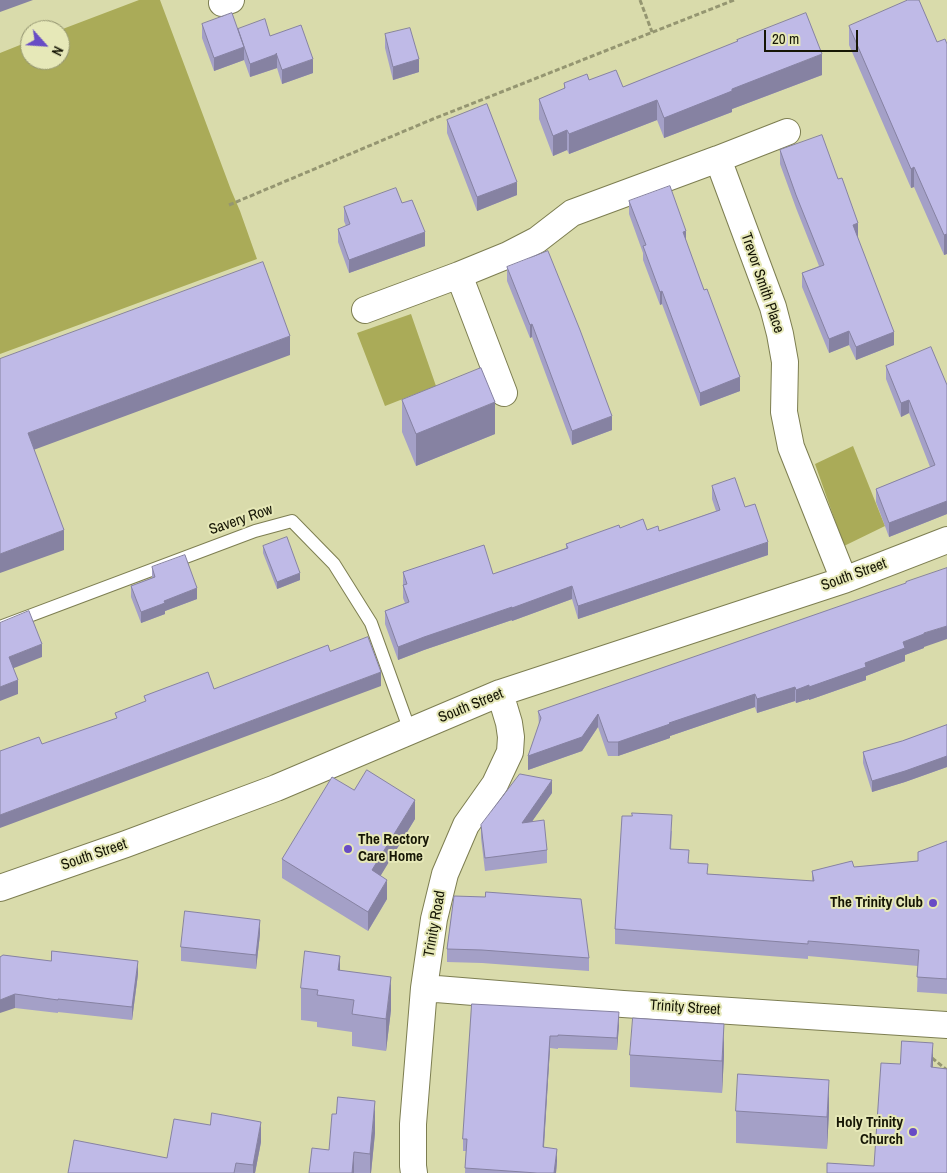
<!DOCTYPE html>
<html>
<head>
<meta charset="utf-8">
<style>
  body { margin:0 }
  #map { position:relative; width:947px; height:1173px; overflow:hidden; background:#d9dbab; font-family:"Archivo Narrow",sans-serif }
  canvas { display:block }
  .north { position:absolute; left:20px; top:20px; width:50px; height:50px; box-sizing:border-box; background:#e6e8b8; border:1px solid #939470; border-radius:50%; rotate:116deg; font-size:14px; font-weight:700; line-height:20px; text-align:center; color:#161605 }
  .north::after { content:''; display:block; margin:auto; width:18px; height:22px; background:#684cc5; clip-path:polygon(50% 0,100% 100%,50% 72%,0 100%) }
  .scale { position:absolute; left:764px; top:30px; width:94px; height:22px; box-sizing:border-box; border:2px solid #161605; border-top:0; padding-left:6px; font-size:15px; line-height:18px; white-space:nowrap; color:#161605; -webkit-text-stroke:4px #e6e8b8; paint-order:stroke }
</style>
</head>
<body>
<div id="map">
<canvas width="947" height="1173"></canvas>
<div class="north">N</div>
<div class="scale">20 m</div>
</div>
<script>
const c = document.querySelector('canvas').getContext('2d');
c.lineJoin = 'round';
function fillPath(path, color) {
  c.fillStyle = color;
  c.fill(path, 'evenodd');
}
function trace(path, color, width, dash) {
  c.strokeStyle = color;
  c.lineWidth = width;
  c.lineCap = dash ? 'butt' : 'round';
  c.setLineDash(dash || []);
  c.stroke(path);
}
function write(font, color, halo, rows, align = 'center') {
  c.font = font + ' "Archivo Narrow",sans-serif';
  c.lineWidth = 4;
  c.setLineDash([]);
  c.textBaseline = 'middle';
  c.strokeStyle = halo;
  c.fillStyle = color;
  for (const [text, x, y, turn = 0] of rows) {
    c.save();
    c.translate(x, y);
    c.rotate((+turn || 0) * Math.PI / 180);
    c.textAlign = isNaN(turn) ? turn : align;
    if (halo) c.strokeText(text, 0, 0);
    c.fillText(text, 0, 0);
    c.restore();
  }
}
fillPath(new Path2D(`
  M139 0H160L231 190 240 211 257 259 0 354V53L30 41V60H60V30Z
  M411 314 436 386 385 406 357 333Z
  M853 446 885 526 844 546 815 464Z`), '#aaab58');
const service = new Path2D(`
  M0 627 255 531 292 521 334 564 371 623 410 731`);
const minor = new Path2D(`
  M222 3 231 0
  M718 159 787 132
  M459 275 504 393
  M365 310 459 275 508 255 537 240 572 213 718 159 773 307 780 334 785 362 784 412 791 447 844 580
  M0 888 126 844 276 788 500 693 844 580 947 540
  M424 988 623 1004 947 1025
  M414 1173 413 1166V1124L424 988 434 919 445 874 466 825 495 784 510 752 511 737 509 723 500 693`);
trace(service, '#7d7e51', 14);
trace(minor, '#7d7e51', 28);
trace(new Path2D(`
  M640 0 652 32
  M229 205 433 119 734 0
  M932 1058 947 1070`), '#959671', 3, [5, 2.5]);
trace(service, '#fff', 12);
trace(minor, '#fff', 26);
fillPath(new Path2D(`
  M202 24 238 30 270 36 313 73 282 84 277 68 250 77 244 60 214 71 202 38Z
  M849 26 947 44V254L944 255 914 187 911 188 849 45Z
  M385 34 419 72 393 80 385 48Z
  M737 40 822 75 732 109V112L664 138 657 120 569 154 567 150 553 156 539 119V99L564 89V83L589 80 623 87 737 42Z
  M447 120 517 195 477 211 447 133Z
  M780 150 858 237H857L894 345 856 360 849 345 829 353 802 287V273L819 266 796 208 780 164Z
  M629 201 686 242 740 391 700 406 662 304 660 305 643 260V253L629 214Z
  M402 203 425 246 349 273 338 242V229L346 226 344 221V207Z
  M507 267 612 430 572 445 532 337 530 338 507 281Z
  M886 366 947 385V514L889 537 876 502V489L930 467 909 413 901 417 886 379Z
  M402 400 495 434 416 466 402 432Z
  M712 486 745 507 768 555 578 619 572 599 512 621V620L424 650 398 660 385 624V611L405 603 403 598V572L493 574 566 548V544L620 528 659 531 716 511 712 499Z
  M263 546 300 580 277 589 263 553Z
  M152 567 197 599 165 611V614L141 623 131 597V586L152 578Z
  M924 647V648L905 655V661L866 676V680L809 700V699L796 703 795 701 757 713 755 707 670 736V738L618 756H608L598 727 582 751 528 770 539 725 538 711Z
  M947 725V767L905 782 872 792 863 763V752L902 741Z
  M354 790 415 819 380 876 387 899 368 931 282 878V859Z
  M552 793 532 821 547 850V863L485 871 481 838V825Z
  M632 816 672 831 671 849 689 863 708 874 812 881V871L918 861 947 841V994L917 992 918 966 808 956V959L615 944V929Z
  M454 896 589 958V971L482 963 447 962V949Z
  M260 934 256 969 181 961V947Z
  M0 957 138 974 132 1020 58 1012V1013L15 1008Z
  M340 971 391 1010 386 1051 352 1046V1032L317 1027V1022L301 1020V988Z
  M472 1004 619 1025 617 1050 558 1048V1049L550 1048 544 1147 557 1161 556 1173H465L466 1151H463V1139Z
  M630 1055 724 1056 722 1093 630 1087Z
  M736 1111 829 1112 827 1149 736 1143Z
  M375 1133 371 1173H309L329 1150Z
  M261 1142 255 1173H68L167 1158Z`), '#a4a0c7');
fillPath(new Path2D(`
  M0 0H33L0 12Z
  M244 47V60L214 71V58Z
  M277 54V68L250 77V64Z
  M822 54V75L732 109V112L664 138V118L732 89Z
  M313 59V73L282 84V70Z
  M419 59V72L393 80V67Z
  M657 100V120L569 154V134Z
  M567 130V150L553 156V136Z
  M914 167V187L911 188V169Z
  M517 182V195L477 211V197Z
  M858 223V237L853 239V225Z
  M686 231V244L683 232Z
  M425 232V246L349 273V260Z
  M947 234V254L944 255V235Z
  M662 291V304L660 305V292Z
  M532 324V337L530 338V325Z
  M849 331V345L829 353V339Z
  M894 332V345L856 360V347Z
  M290 336V355L28 452V433Z
  M740 377V391L700 406V393Z
  M909 400V413L901 417V403Z
  M495 402V434L416 466V434Z
  M612 416V430L572 445V431Z
  M947 501V514L889 537V523Z
  M64 530V550L0 573V554Z
  M768 542V555L578 619V606Z
  M300 573V580L277 589V582Z
  M572 586V599L512 621V608Z
  M197 588V599L165 611V614L141 623V612L164 601Z
  M512 607V620L424 650 398 660V647L424 637Z
  M947 626V639L924 647V648L905 655V661L866 676V680L809 700V687L865 663 903 642 924 633Z
  M42 644V657L9 670V657Z
  M381 672V686L0 828V815Z
  M18 680V694L0 701V687Z
  M809 685V699L796 703V690Z
  M795 687V701L757 713V699Z
  M755 694V707L670 736V738L618 756V742L669 723Z
  M598 714V727L582 751 528 770V756Z
  M947 756V767L905 782 872 792V781Z
  M552 780V793L522 836V823Z
  M415 800V819L372 890V870Z
  M387 880V899L368 931V912Z
  M260 920V934L256 969V955Z
  M340 956V988L338 970Z
  M138 961V974L132 1020V1007Z
  M391 977V1010L386 1051V1019Z
  M15 994V1008L0 1013V1000Z
  M619 1012V1025L617 1050V1038Z
  M724 1024V1056L722 1093V1061Z
  M550 1036V1048L543 1160V1147Z
  M933 1043V1065L931 1089V1067Z
  M829 1080V1112L827 1149V1117Z
  M375 1101V1133L371 1173H370V1154Z
  M261 1122V1142L255 1173H253V1165Z
  M557 1149V1161L556 1173H554Z
  M354 1152V1173H352Z`), '#8682a2');
const building = new Path2D(`
  M908 0H919L937 42 945 39 947 44V234L944 235 914 167 911 169 849 26Z
  M232 13 244 47 214 58 202 24Z
  M806 13 822 54 732 89V91L664 118 657 100 569 134 567 130 553 136 539 99 565 88 564 83 587 74 589 80 616 70 623 87 738 41 737 40Z
  M265 19 270 36 301 25 313 59 282 70 276 53 277 54 250 64 238 29Z
  M410 28 419 59 393 67 385 34Z
  M487 104 517 182 477 197 447 120Z
  M822 135 838 179 842 178 858 223 853 225 894 332 856 347 849 331 829 339 802 273 824 265 796 195 780 150Z
  M670 186 686 231 683 232 704 290 707 289 740 377 700 393 662 291 660 292 643 246 646 245 629 201Z
  M396 188 402 203 412 200 425 232 349 260 338 229 350 224 344 207Z
  M548 251 580 330 612 416 572 431 532 324 530 325 507 267Z
  M263 262 290 336 28 433 64 530 0 554V359Z
  M931 347 947 385V501L889 523 876 489 935 465 909 400 901 403 886 366Z
  M481 368 495 402 416 434 402 400Z
  M735 478 745 507 755 504 768 542 578 606 572 586 512 608V607L424 637 398 647 385 611 409 602 403 585 407 584 403 572 484 545 493 574 568 548 566 544 619 525 620 528 643 519 647 530 658 526 659 531 720 510 712 486Z
  M287 537 300 573 277 582 263 546Z
  M185 555 197 588 164 601 165 603 141 612 131 586 155 577 152 567Z
  M947 568V626L924 633V634L903 642 905 648 865 663 866 667 809 687V685L796 690 795 687 757 699 755 694 669 723 670 724 618 742H608L598 714 582 737 528 756 541 718 538 711 906 583V582Z
  M29 611 42 644 9 657 18 680 0 687V623Z
  M368 637 381 672 0 815V751L39 737 42 744 117 718 115 713 146 701 144 696 208 672 214 689 328 645 330 651Z
  M947 725V756L905 771 872 781 863 752 902 741Z
  M367 770 415 800 372 870 387 880 368 912 282 859 332 777 354 790Z
  M520 774 552 780 522 823 544 820 547 850 485 858 481 825Z
  M632 813 672 815 670 849 689 850 688 863 708 864 707 874 814 881 812 871 852 861 854 867 918 861V852L947 841V979L917 977 919 950 808 941V944L615 929 622 816H632Z
  M486 892 581 899 589 958 482 950 447 949 454 896 485 897Z
  M185 911 260 920 256 955 181 947Z
  M52 951 138 961 132 1007 58 999V1000L15 994 0 1000V957L3 955 51 961Z
  M305 951 340 956 338 970 391 977 386 1019 352 1014 354 1000 317 995 318 990 301 988Z
  M472 1004 619 1012 617 1038 558 1035V1036H550L543 1147 557 1149 554 1173H537L465 1168 467 1139H463Z
  M633 1018 724 1024 722 1061 630 1055Z
  M902 1041 933 1043 931 1067 947 1069V1173H827V1163L874 1166 881 1063 900 1064Z
  M738 1074 829 1080 827 1117 736 1111Z
  M338 1097 375 1101 370 1154 354 1152 352 1173H309L312 1148 329 1150 332 1114H336Z
  M212 1113 261 1122 253 1165 236 1163 234 1173H68L74 1140 167 1158 174 1119 210 1125Z`);
fillPath(building, '#bfbae7');
trace(building, '#8682a2', 1);
for (const [x, y, r, color] of [
  [348,849,5,"#684cc5"],
  [933,903,5,"#684cc5"],
  [913,1132,5,"#684cc5"]
]) {
  const dot = new Path2D();
  dot.arc(x, y, r, 0, 2 * Math.PI);
  c.fillStyle = color;
  c.fill(dot);
  trace(dot, '#e6e8b8', 2);
}
write('15px', '#161605', '#e6e8b8', [
  ["Trevor Smith Place",762,283,71],
  ["Savery Row",241,520,-19],
  ["South Street",854,575,-20],
  ["South Street",471,706,-22],
  ["South Street",94,855,-19],
  ["Trinity Road",435,924,-80],
  ["Trinity Street",685,1008,4]
]);
write('bold 15px', '#161605', '#e6e8b8', [
  ["The Rectory",358,840,"left"],
  ["Care Home",358,857,"left"],
  ["The Trinity Club",923,903],
  ["Holy Trinity",903,1123],
  ["Church",903,1140]
], 'right');
</script>
</body>
</html>
